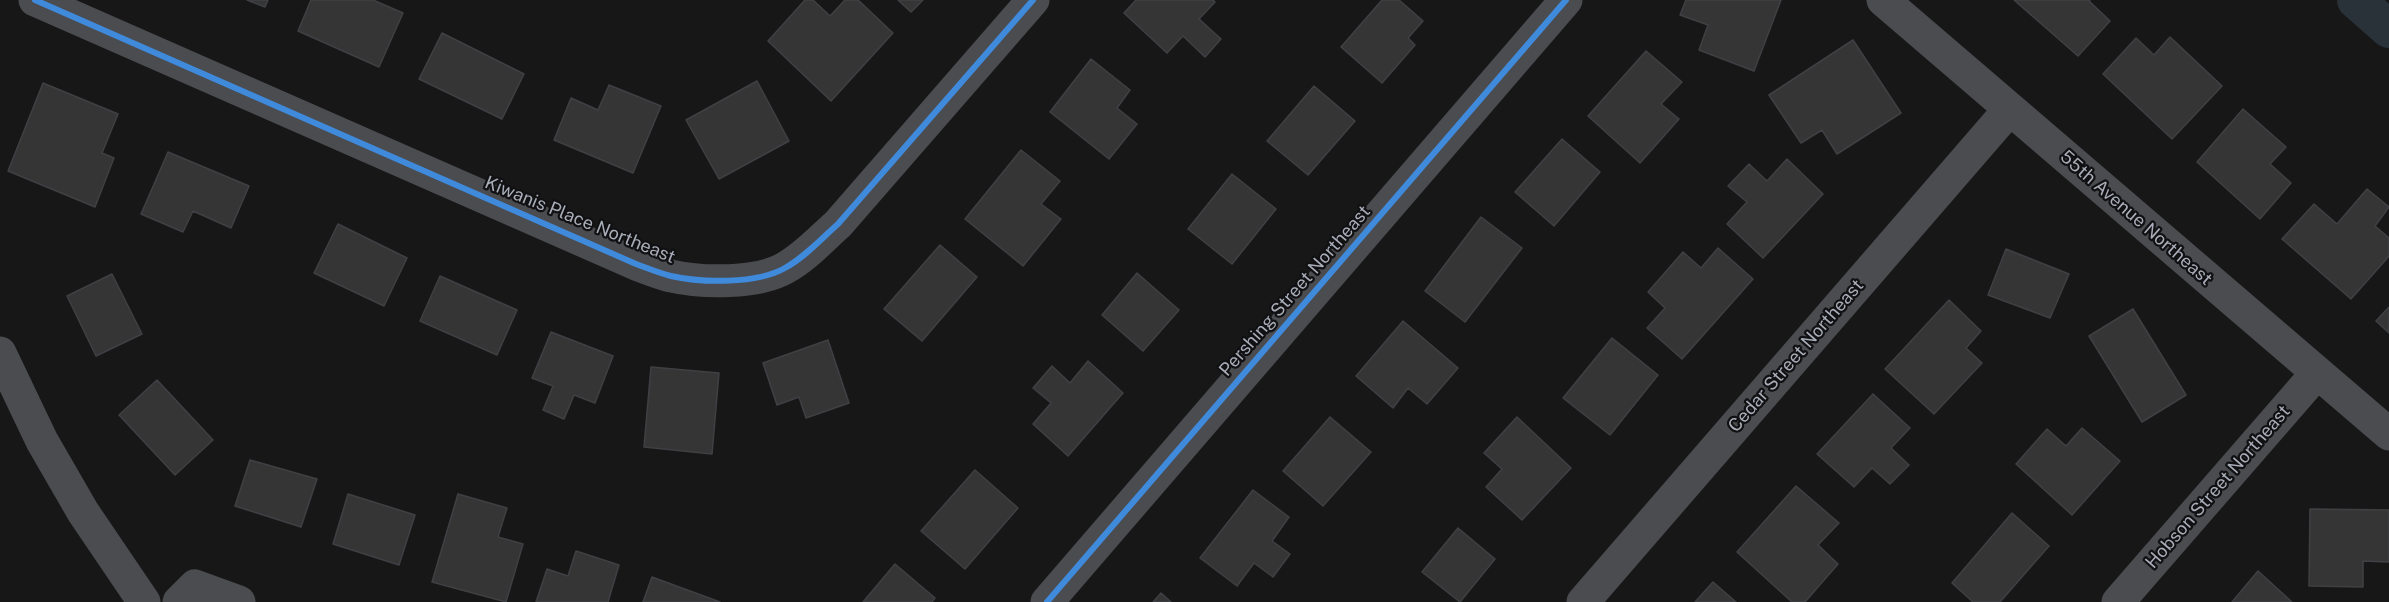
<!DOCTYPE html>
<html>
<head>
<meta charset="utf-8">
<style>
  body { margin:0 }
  canvas { display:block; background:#171717 }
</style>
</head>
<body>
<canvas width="2389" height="602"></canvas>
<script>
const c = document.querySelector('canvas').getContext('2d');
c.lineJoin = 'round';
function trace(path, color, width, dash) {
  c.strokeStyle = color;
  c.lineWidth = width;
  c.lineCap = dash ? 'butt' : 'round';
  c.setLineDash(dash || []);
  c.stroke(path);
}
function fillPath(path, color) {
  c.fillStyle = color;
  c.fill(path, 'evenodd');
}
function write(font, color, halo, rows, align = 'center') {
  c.font = font + ' "Public Sans",sans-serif';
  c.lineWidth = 4.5;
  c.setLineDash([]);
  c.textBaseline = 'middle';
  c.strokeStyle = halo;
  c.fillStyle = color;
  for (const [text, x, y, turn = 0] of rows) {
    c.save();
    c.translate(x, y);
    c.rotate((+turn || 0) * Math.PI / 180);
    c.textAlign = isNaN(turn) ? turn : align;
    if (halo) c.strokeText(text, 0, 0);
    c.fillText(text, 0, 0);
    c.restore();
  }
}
trace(new Path2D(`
  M2356 0 2389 29`), '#2a3239', 38);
const building = new Path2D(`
  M247 0H268L265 7Z
  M311 0H373L403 13 379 67 298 31Z
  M805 0H813L830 16 845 0H858L893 33 831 101 768 41Z
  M898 0H923L911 12Z
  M1136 0H1213L1215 2 1199 19 1221 39 1205 57 1183 36 1167 53 1124 13Z
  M1382 0H1399L1423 21 1408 38 1415 45 1382 83 1341 47Z
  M1686 0H1781L1754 71 1699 50 1708 25 1680 15Z
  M2014 0H2090L2089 1 2110 21 2078 56Z
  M442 33 524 74 502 119 419 79Z
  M2170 37 2222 86 2172 139 2103 74 2136 38 2154 55Z
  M1853 40 1901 113 1837 154 1822 130 1801 143 1769 95Z
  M1646 51 1682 82 1661 104 1679 119 1640 163 1588 116Z
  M1091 59 1130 90 1117 108 1137 124 1109 159 1050 112Z
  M757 81 789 141 719 179 686 120Z
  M43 83 118 114 102 153 114 158 95 207 8 171Z
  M609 85 661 106 633 173 554 140 571 98 598 110Z
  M1314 86 1355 121 1308 175 1267 141Z
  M2243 109 2286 147 2270 164 2291 183 2260 219 2197 162Z
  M1562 139 1600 172 1554 226 1515 192Z
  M1021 150 1060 181 1041 204 1061 219 1023 266 965 219Z
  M168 152 249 186 231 228 193 211 183 232 141 214Z
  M1787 159 1823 194 1763 258 1727 224 1747 202 1728 186 1749 164 1767 181Z
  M1232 174 1276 209 1232 264 1188 229Z
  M2367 189 2389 207 2375 226 2389 238V256L2351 299 2282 239 2314 204 2337 224Z
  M1481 217 1522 248 1465 322 1425 291Z
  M338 224 407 258 384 306 314 273Z
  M940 245 977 277 922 341 884 309Z
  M1718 248 1753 279 1682 359 1647 328 1665 308 1648 292 1683 252 1701 268Z
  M2006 249 2069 274 2050 318 1988 295Z
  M1137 273 1179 310 1143 351 1102 315Z
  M112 274 142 334 96 356 67 296Z
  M440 276 517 310 497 355 420 321Z
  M1949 300 1981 331 1966 348 1982 363 1934 414 1885 369Z
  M2389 307V333L2376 321Z
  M2133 309 2186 395 2142 422 2089 336Z
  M1403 321 1458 368 1427 404 1408 388 1393 408 1356 376Z
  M551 332 613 356 595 403 574 395 564 419 543 410 553 386 532 378Z
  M1612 338 1658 375 1610 435 1563 398Z
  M828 340 849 403 806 418 799 397 777 405 763 363Z
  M1088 361 1123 393 1068 456 1033 424 1051 403 1033 388 1052 366 1070 383Z
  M651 367 719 373 712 454 644 447Z
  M157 380 213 440 175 475 119 415Z
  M1873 394 1910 428 1891 448 1909 465 1890 484 1872 468 1854 487 1817 454Z
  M1330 417 1371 452 1323 506 1283 471Z
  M1517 417 1571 468 1522 520 1486 487 1502 469 1484 453Z
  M2082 428 2120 461 2072 515 2016 464 2047 429 2066 446Z
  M250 460 317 479 301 527 235 506Z
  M975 470 1018 508 965 569 921 531Z
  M1796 486 1839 523 1818 545 1838 564 1805 602H1792L1737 552Z
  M1253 490 1289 517 1272 541 1290 554 1273 577 1254 563 1237 586 1200 558Z
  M348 494 415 515 399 565 333 544Z
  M458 494 507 508 498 537 523 544 506 602 432 582Z
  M2310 509 2389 510V562L2363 561V587L2309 586Z
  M2012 513 2049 546 2000 602H1973L1952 583Z
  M1458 528 1495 559 1460 602 1422 572Z
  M576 551 619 565 608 602H536L547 569 568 576Z
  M895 564 935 598 932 602H863Z
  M2258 571 2292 602H2232Z
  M652 577 720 602H643Z
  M1713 582 1736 602H1695Z
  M1161 593 1171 602H1153Z`);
fillPath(building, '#353536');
trace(building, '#3f4043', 1.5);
trace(new Path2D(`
  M35 0 636 264C647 268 659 273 671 276 702 283 757 284 785 268 805 257 821 239 838 224L1033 0
  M1883 0 2389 434
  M0 353 42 441 83 512 144 602
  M179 602 195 586 239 602
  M1047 602 1566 0
  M1583 602 2009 110
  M2118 602 2317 373`), '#4b4c50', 33);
trace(new Path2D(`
  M35 0 636 264C647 268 659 273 671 276 702 283 757 284 785 268 805 257 821 239 838 224L1033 0
  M1047 602 1566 0`), '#408adc', 6);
write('18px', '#a8adb8', '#111113', [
  ["55th Avenue Northeast",2136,218,41],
  ["Kiwanis Place Northeast",580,220,22],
  ["Pershing Street Northeast",1295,291,-49],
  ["Cedar Street Northeast",1796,356,-49],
  ["Hobson Street Northeast",2218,487,-49]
]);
</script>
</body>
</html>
